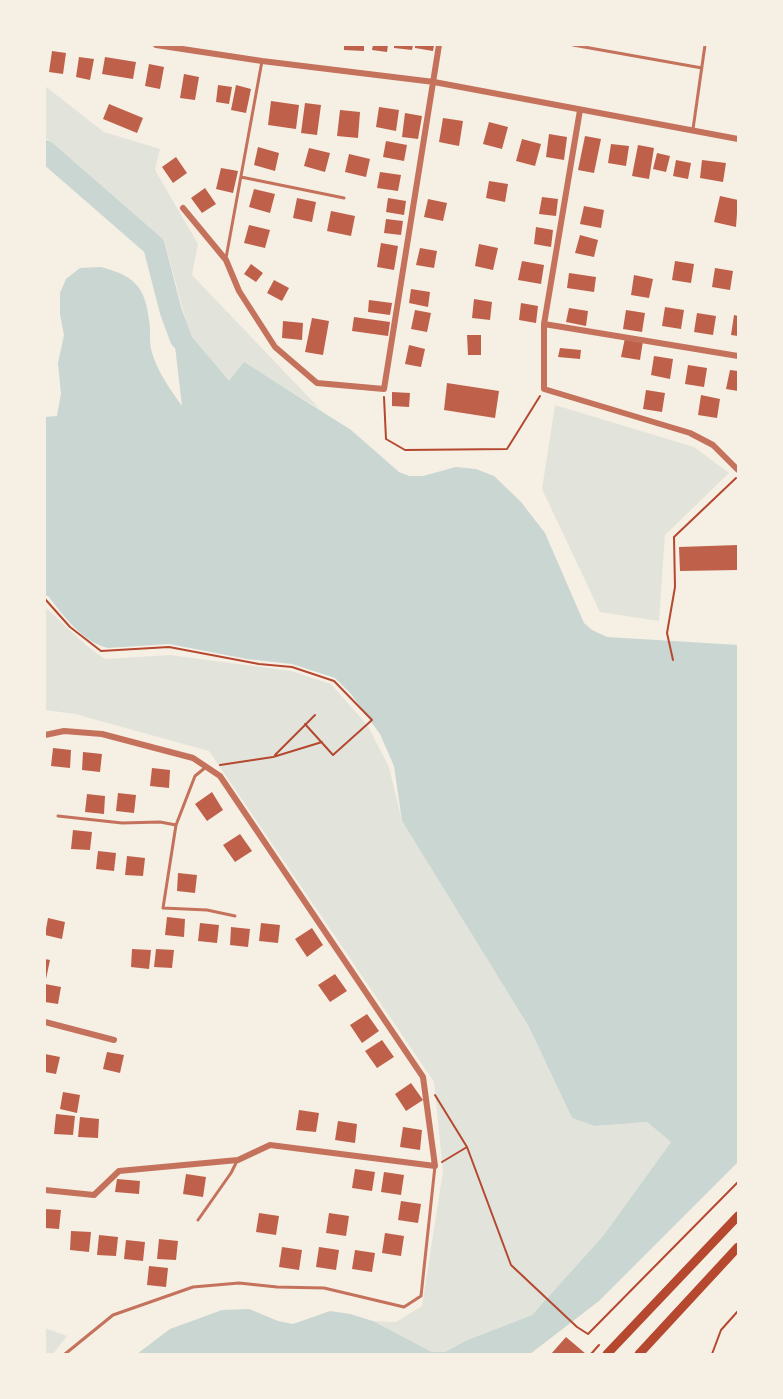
<!DOCTYPE html>
<html>
<head>
<meta charset="utf-8">
<style>
  body { margin:0 }
  #map { position:relative; width:783px; height:1399px; overflow:hidden; background:#f6efe4; font-family:"Noto Sans",sans-serif }
  canvas { display:block }
  .frame { position:absolute; inset:0; border:46px solid #f6efe4; pointer-events:none }
</style>
</head>
<body>
<div id="map">
<canvas width="783" height="1399"></canvas>
<div class="frame"></div>
</div>
<script>
const c = document.querySelector('canvas').getContext('2d');
c.lineJoin = 'round';
function fillPath(path, color) {
  c.fillStyle = color;
  c.fill(path, 'evenodd');
}
function trace(path, color, width, dash) {
  c.strokeStyle = color;
  c.lineWidth = width;
  c.lineCap = dash ? 'butt' : 'round';
  c.setLineDash(dash || []);
  c.stroke(path);
}
fillPath(new Path2D(`
  M45 86 104 132 160 149 155 170 198 244 192 275 320 409 244 363 229 382 190 336 165 243 45 137Z
  M555 405 694 447 729 473 665 535 659 621 600 612 542 489Z
  M45 607 87 646 105 659 170 655 291 671 331 684 368 726 389 767 402 821 529 1027 572 1118 596 1126 647 1122 671 1142 603 1236 532 1315 465 1341 445 1352H432L373 1321 396 1322 422 1306 443 1171 434 1082 209 751 75 714 45 710Z
  M45 1328 67 1336 53 1354H45Z`), '#e2e4dc');
fillPath(new Path2D(`
  M101 267C134 276 145 286 149 320 151 330 149 339 151 349 156 370 170 389 182 406L171 312 229 381 244 362 351 430 399 472 409 476H423L456 467 476 469 494 476 521 502 545 533 584 623 592 630 607 637 738 645V1162L599 1301 530 1354H137L170 1329 222 1310 249 1309 278 1321 293 1324 330 1311 350 1314 373 1321 432 1352H445L465 1341 532 1315 603 1236 671 1142 647 1122 595 1126 572 1118 529 1027 402 821 394 766 380 734 351 694 335 678 292 664 247 659 169 644 108 648C82 642 64 616 48 596L45 595V417L57 416 61 394 58 363 64 335 60 314V293L66 279 80 268Z`), '#c9d6d2');
trace(new Path2D(`
  M45 151 154 246 171 312 181 339`), '#c9d6d2', 22);
fillPath(new Path2D(`
  M344 45H364V51L344 50Z
  M373 45H388L387 52 372 50Z
  M394 45H413L412 50 394 48Z
  M415 45H434L433 51 415 48Z
  M52 51 66 53 63 74 49 72Z
  M79 57 94 59 90 80 76 77Z
  M105 57 136 62 133 79 102 74Z
  M149 64 164 67 160 89 145 86Z
  M184 74 199 77 195 100 180 98Z
  M218 85 232 87 229 104 216 102Z
  M236 85 251 89 246 113 231 110Z
  M271 101 299 105 296 129 268 125Z
  M305 103 321 105 317 135 301 133Z
  M109 104 143 118 137 133 103 119Z
  M379 107 399 110 396 131 376 127Z
  M340 110 360 112 358 138 337 136Z
  M405 113 422 116 418 139 402 137Z
  M443 118 463 121 459 146 439 142Z
  M489 122 508 127 502 149 483 144Z
  M549 134 567 137 564 160 546 157Z
  M585 136 601 139 594 173 578 170Z
  M522 139 541 144 535 166 516 161Z
  M386 141 407 145 404 161 383 157Z
  M611 144 629 146 626 166 608 163Z
  M638 145 654 148 649 179 632 176Z
  M258 147 279 153 275 171 254 165Z
  M309 148 330 153 325 172 304 166Z
  M657 153 670 156 666 172 653 169Z
  M349 154 370 159 366 177 345 172Z
  M176 157 187 173 173 183 162 167Z
  M676 160 691 163 688 179 673 176Z
  M702 160 726 163 723 182 700 178Z
  M221 168 238 171 233 193 216 189Z
  M380 172 401 175 398 191 377 188Z
  M489 181 508 184 505 202 486 198Z
  M205 188 216 204 202 213 191 198Z
  M254 189 275 194 270 213 249 207Z
  M720 196 738 200 736 227 714 222Z
  M542 197 558 199 556 216 539 214Z
  M297 198 316 202 312 222 293 218Z
  M388 198 406 201 404 215 386 212Z
  M428 199 447 203 443 221 424 217Z
  M584 206 604 210 601 228 580 224Z
  M331 211 355 216 351 236 327 231Z
  M386 219 403 221 401 235 384 233Z
  M249 225 270 230 265 248 244 243Z
  M536 227 553 230 551 247 534 244Z
  M580 235 598 240 594 257 575 253Z
  M381 243 398 246 394 270 377 267Z
  M479 244 498 248 493 270 475 266Z
  M420 248 437 251 434 268 416 265Z
  M522 261 544 265 541 284 518 280Z
  M675 261 694 264 691 283 672 280Z
  M251 264 263 273 256 282 244 274Z
  M715 268 733 271 730 290 712 287Z
  M569 273 596 277 594 292 567 288Z
  M634 275 653 279 649 298 631 295Z
  M274 280 289 288 282 301 267 293Z
  M411 289 430 292 428 307 409 303Z
  M474 299 492 302 490 320 472 318Z
  M369 300 392 303 390 315 368 312Z
  M521 303 538 306 536 323 519 320Z
  M665 307 684 310 681 329 662 326Z
  M569 308 588 311 586 326 566 322Z
  M415 310 431 313 427 332 411 329Z
  M626 310 645 313 642 332 623 329Z
  M697 313 716 316 713 335 694 332Z
  M734 315 738 316V336L731 335Z
  M354 317 390 322 388 336 352 331Z
  M312 318 329 321 323 355 305 352Z
  M283 321 303 323 302 340 282 338Z
  M467 335H481V355H468Z
  M625 338 643 341 640 360 621 357Z
  M409 345 425 349 421 367 405 364Z
  M560 348 581 350 580 359 558 357Z
  M654 356 673 359 670 379 651 375Z
  M688 365 707 368 704 387 685 384Z
  M730 370 738 371V391L726 389Z
  M447 383 499 391 495 418 444 410Z
  M646 390 665 393 662 412 643 409Z
  M392 392 410 393 409 407 392 406Z
  M701 395 720 399 717 418 698 415Z
  M738 545V570L680 571 679 547Z
  M53 748 71 750 70 768 51 766Z
  M83 752 102 754 100 772 82 770Z
  M152 768 170 770 169 788 150 786Z
  M212 792 223 810 207 821 195 804Z
  M118 793 136 795 134 813 116 811Z
  M87 794 105 796 104 814 85 812Z
  M73 830 92 832 90 850 71 849Z
  M240 834 252 851 235 862 223 845Z
  M98 851 116 853 114 871 96 869Z
  M127 856 145 858 143 876 125 875Z
  M178 873 197 875 195 893 177 891Z
  M167 917 185 919 184 937 165 935Z
  M48 918 65 922 62 939 45 935Z
  M200 923 219 925 217 943 198 941Z
  M261 923 280 925 278 943 259 941Z
  M231 927 250 929 248 947 230 945Z
  M312 928 323 945 307 957 295 939Z
  M132 949 151 950 149 969 131 967Z
  M156 949 174 950 172 968 154 967Z
  M45 959 50 960 46 979H45Z
  M335 974 347 991 330 1002 318 985Z
  M45 984 61 987 58 1004 45 1002Z
  M367 1014 379 1031 362 1043 350 1025Z
  M382 1040 394 1057 377 1068 365 1051Z
  M107 1052 124 1055 120 1073 103 1069Z
  M45 1054 60 1057 56 1074 45 1072Z
  M411 1083 423 1100 406 1111 395 1094Z
  M63 1092 80 1095 77 1113 60 1109Z
  M299 1110 319 1113 316 1132 296 1130Z
  M56 1114 75 1116 73 1135 54 1134Z
  M80 1117 99 1119 98 1138 78 1137Z
  M338 1121 357 1124 355 1143 335 1140Z
  M403 1127 422 1130 420 1150 400 1147Z
  M355 1169 375 1172 372 1191 352 1188Z
  M384 1172 404 1175 401 1195 381 1192Z
  M186 1174 206 1177 203 1197 183 1194Z
  M117 1179 140 1181 139 1194 115 1192Z
  M401 1201 421 1204 418 1223 398 1220Z
  M45 1209 61 1210 59 1229 45 1228Z
  M259 1213 279 1216 276 1235 256 1232Z
  M329 1213 349 1216 346 1236 326 1233Z
  M71 1231 91 1232 89 1252 70 1250Z
  M385 1233 404 1236 401 1256 382 1253Z
  M99 1235 118 1237 116 1256 97 1255Z
  M159 1239 178 1241 176 1260 157 1259Z
  M126 1240 145 1242 143 1261 124 1259Z
  M282 1247 302 1250 299 1270 279 1267Z
  M319 1247 339 1250 336 1270 316 1267Z
  M355 1250 375 1253 372 1272 352 1269Z
  M149 1266 168 1268 166 1287 147 1285Z
  M566 1337 586 1354H551Z`), '#bf614a');
trace(new Path2D(`
  M384 397 386 439 405 450 507 449 540 396
  M45 599 70 627 101 651 169 647 259 664 292 667 334 681 372 720 333 755 305 724
  M673 660 667 633 675 587 674 537 736 478
  M275 755 315 715
  M220 765 273 757 322 742
  M435 1095 467 1147 442 1162
  M467 1147 511 1265 577 1327 588 1334 738 1182
  M591 1354 599 1345
  M712 1354 721 1330 738 1311`), '#b5482f', 2);
trace(new Path2D(`
  M573 45 702 68
  M693 129 705 45
  M241 177 344 198
  M226 258 262 61
  M206 767 195 776 176 825 163 908 207 910 235 916
  M58 816 122 823 160 822 176 825
  M198 1220 231 1173 237 1161
  M65 1354 113 1315 193 1287 239 1283 277 1287 324 1288 404 1307 421 1296 435 1166`), '#c5725c', 3);
trace(new Path2D(`
  M156 45 262 61 434 82 738 139
  M580 110 544 324V389L690 433 713 445 738 470
  M183 208 226 260 239 291 275 347 317 383 384 389 439 45
  M544 324 738 356
  M45 735 64 731 102 734 193 758 220 776 423 1077 435 1166 270 1145 238 1160 119 1171 94 1195 45 1190
  M45 1022 114 1040`), '#c5725c', 6);
trace(new Path2D(`
  M607 1354 738 1216
  M639 1354 738 1247`), '#b5482f', 9);
</script>
</body>
</html>
